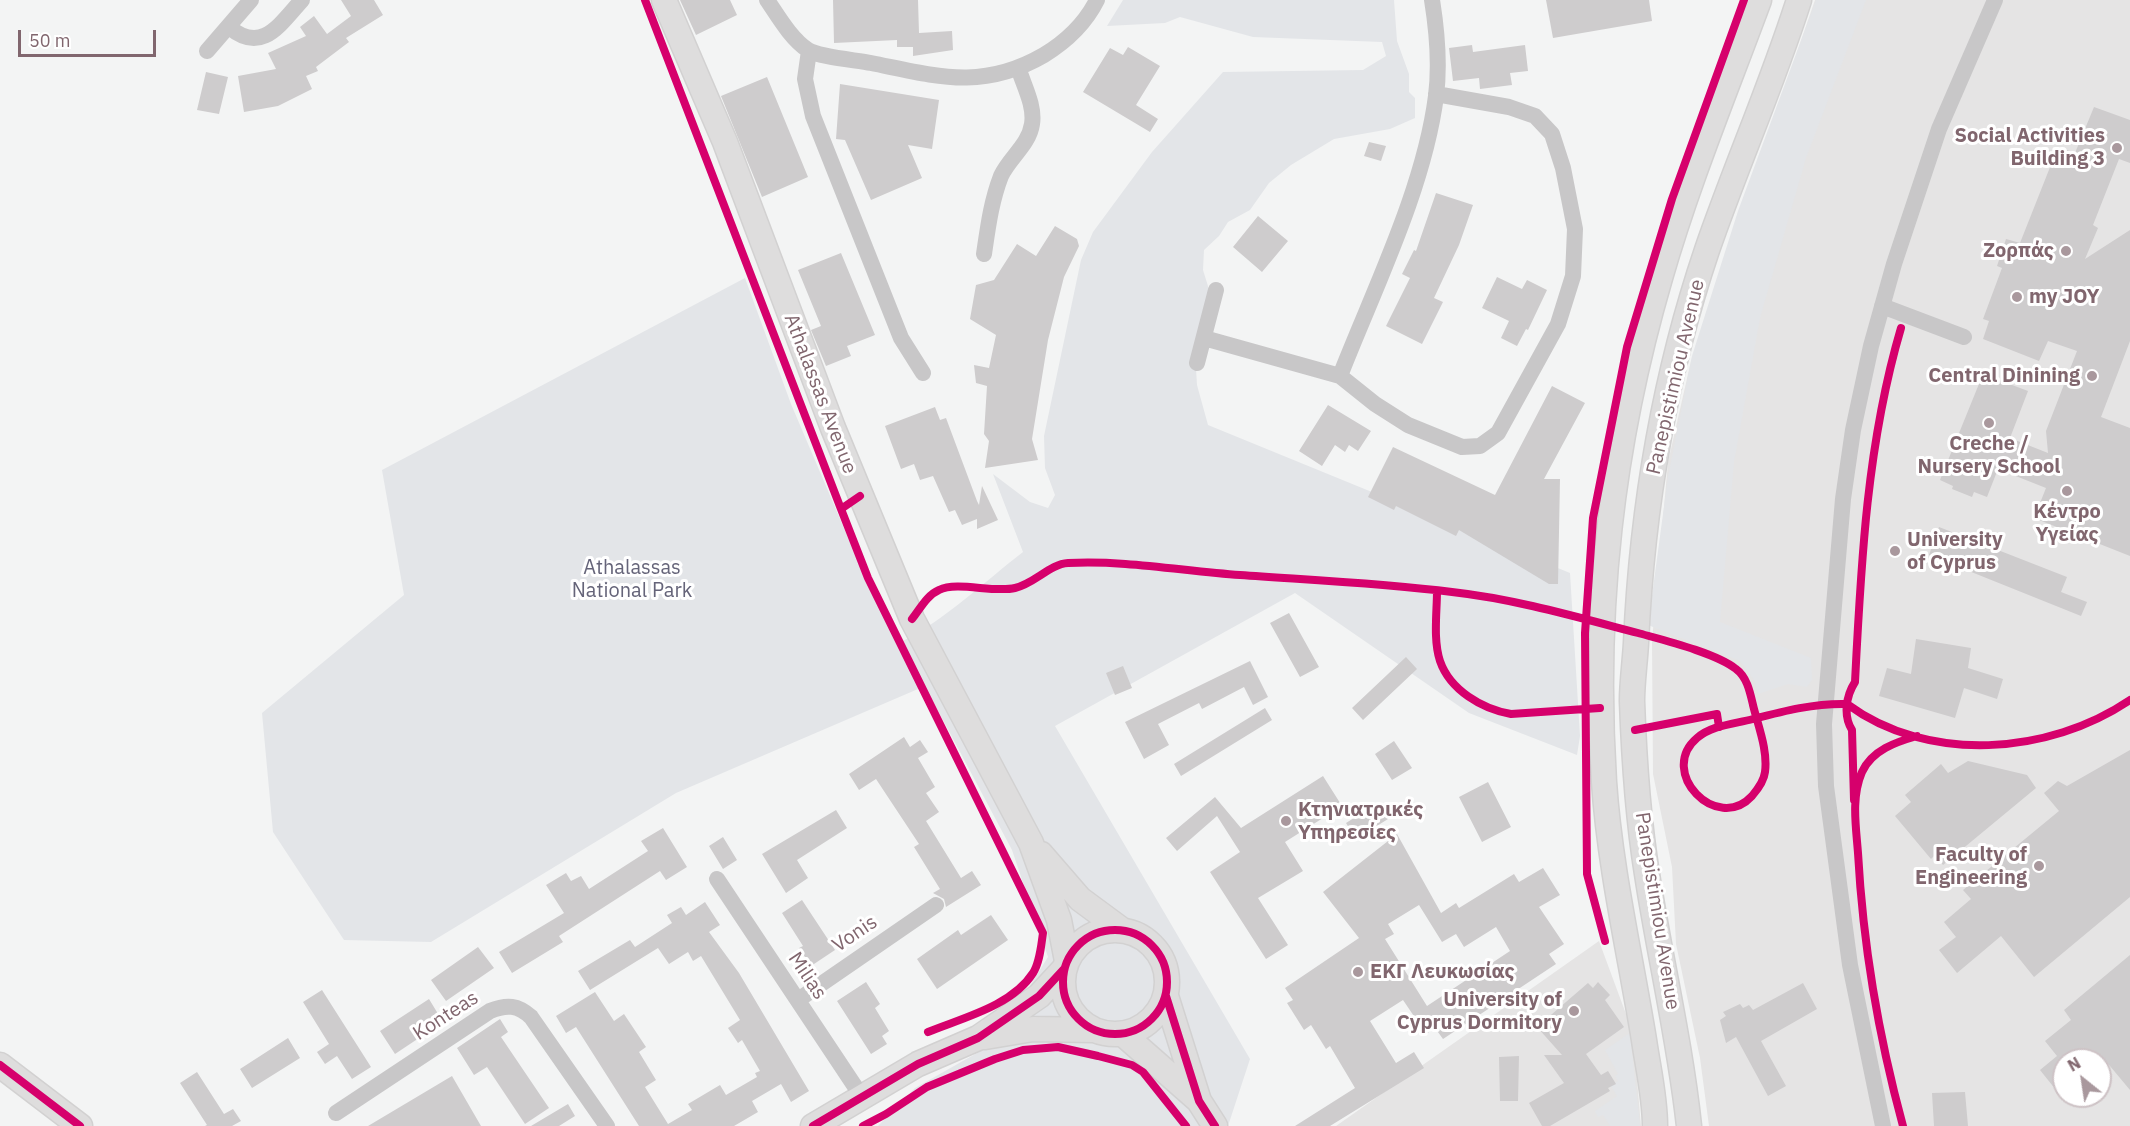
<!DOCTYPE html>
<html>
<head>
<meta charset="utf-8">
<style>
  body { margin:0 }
  #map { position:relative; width:2130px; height:1126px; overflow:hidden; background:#f3f4f4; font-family:"IBM Plex Sans",sans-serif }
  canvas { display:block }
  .north { position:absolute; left:2052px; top:1048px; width:60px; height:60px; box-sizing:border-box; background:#fff; border:2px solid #cdc2c5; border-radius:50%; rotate:330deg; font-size:16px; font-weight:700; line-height:24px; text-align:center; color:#81666e }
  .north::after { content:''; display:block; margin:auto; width:21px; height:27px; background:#a9989d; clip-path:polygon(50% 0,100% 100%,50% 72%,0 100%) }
  .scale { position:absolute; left:18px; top:30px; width:138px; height:27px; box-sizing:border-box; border:3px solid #81666e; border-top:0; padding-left:8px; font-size:18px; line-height:21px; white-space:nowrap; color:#81666e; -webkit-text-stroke:4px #fff; paint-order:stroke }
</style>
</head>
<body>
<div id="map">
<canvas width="2130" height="1126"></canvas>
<div class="north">N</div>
<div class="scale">50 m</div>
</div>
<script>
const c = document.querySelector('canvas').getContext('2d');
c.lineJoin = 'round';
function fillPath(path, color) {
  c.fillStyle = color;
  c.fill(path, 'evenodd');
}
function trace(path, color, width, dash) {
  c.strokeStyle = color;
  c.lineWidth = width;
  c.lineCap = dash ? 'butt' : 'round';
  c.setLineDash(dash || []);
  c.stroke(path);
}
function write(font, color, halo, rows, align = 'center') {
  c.font = font + ' "IBM Plex Sans",sans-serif';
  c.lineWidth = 6;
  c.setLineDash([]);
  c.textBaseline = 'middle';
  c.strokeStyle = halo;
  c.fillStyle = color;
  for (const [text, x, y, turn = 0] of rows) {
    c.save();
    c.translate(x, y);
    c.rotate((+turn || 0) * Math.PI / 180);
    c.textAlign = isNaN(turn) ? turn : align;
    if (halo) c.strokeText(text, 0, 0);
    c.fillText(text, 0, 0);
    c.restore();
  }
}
fillPath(new Path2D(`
  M1815 0H2130V1126H1709L1700 1058 1676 944 1672 867 1653 774 1652 641 1668 462 1691 361ZM2064 1060H2100V1096H2064Z
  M1599 941 1633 1033 1641 1126H1336Z`), '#e5e4e4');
fillPath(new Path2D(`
  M1123 0H1394L1397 41 1409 74V92L1415 98V118L1390 129 1334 139 1291 165 1269 183 1250 210 1228 222 1219 236 1204 250 1203 270 1212 299 1195 352 1197 385 1208 425 1570 573 1580 736 1577 755 1469 713 1295 593 1055 726 1250 1059 1228 1126H878L915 1088 993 1044 1048 957 1012 850 925 686 676 793 431 942 344 940 273 832 262 713 404 595 382 470 745 278 791 404 849 540 901 642C945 620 984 582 1023 552L993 474 1030 502 1048 508 1055 495 1045 468 1044 436 1081 260 1093 232 1152 152 1223 72 1363 70 1386 56 1382 42 1253 37 1180 17 1165 23 1107 26Z
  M1816 0H1866L1806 158 1760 318 1734 462 1720 622 1811 658 1812 680 1807 687 1788 684 1758 694 1754 680 1740 661 1648 625 1668 477 1692 356 1738 211Z
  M1630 1033 1640 1126H1610L1603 1115 1598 1117 1595 1111 1617 1096 1611 1086 1618 1081 1615 1076 1618 1074 1605 1050Z`), '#e3e5e8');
fillPath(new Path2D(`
  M341 0H374L383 15 346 38 349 42 316 67 318 71 306 76 312 89 278 106 244 112 238 76 276 69 268 53 306 36 300 27 314 16 327 34 351 16Z
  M680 0H730L737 15 696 35Z
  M833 0H918L919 33 952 31 953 50 913 56V47H897V40L834 43Z
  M1546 0H1649L1652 21 1553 38Z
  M1472 45 1473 52 1525 45 1528 71 1510 73 1512 85 1480 89 1479 78 1453 81 1449 48Z
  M1128 47 1160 66 1136 105 1158 119 1150 132 1083 92 1110 48 1123 55Z
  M206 72 228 77 219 114 197 110Z
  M767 77 808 177 762 197 721 96Z
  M840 84 939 100 932 149 908 145 922 178 871 200 845 140 836 139Z
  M2094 107 2130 120V163L2119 159 2093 225 2098 228 2085 259 2130 230V341L2101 417 2130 428V556L2034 518 2046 488 1998 469 1987 497 1974 492 1972 497 1952 489 1953 486 1940 480 1983 374 2028 391 2010 438 2048 453 2046 431 2077 351 2048 341 2039 361 1983 339 1989 321 1983 319 2002 268 1997 266 2006 239 2020 243 2058 147 2075 153Z
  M1369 142 1386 146 1381 161 1364 156Z
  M1436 193 1473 205 1459 245 1434 298 1443 302 1422 344 1386 326 1410 278 1402 274 1414 250 1416 251Z
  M1258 216 1288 241 1262 272 1233 247Z
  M1055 226 1077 239 1079 246 1064 277 1048 340 1032 439 1038 460 985 468 989 441 984 434 987 386 976 383 974 365 989 368 996 335 970 319 976 285 994 280 1017 244 1036 256Z
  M841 253 875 335 847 346 851 356 826 366 811 330 821 326 798 270Z
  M1497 277 1522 289 1527 280 1547 290 1528 330 1526 329 1517 346 1501 338 1509 321 1482 308Z
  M1552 386 1585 403 1544 479H1560L1558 584H1549L1459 530 1456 536 1396 506 1394 510 1368 497 1393 447 1495 495Z
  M1328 405 1371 431 1358 451 1349 445 1345 452 1335 445 1322 466 1299 451Z
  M935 407 940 420 946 418 977 501 979 505 982 486 998 520 977 529V519L962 525 955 510 949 512 933 476 920 480 914 464 901 469 885 426Z
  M1939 527 2067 577 2061 592 2087 602 2081 616 1929 555Z
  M1289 613 1319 667 1300 677 1270 623Z
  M1916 639 1971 648 1968 668 2003 679 1997 699 1964 688 1955 718 1879 696 1887 668 1911 674Z
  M1406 657 1417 669 1363 720 1352 708Z
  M1250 661 1268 697 1253 705 1244 687 1202 709 1199 703 1158 724 1169 745 1144 759 1125 722Z
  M1123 666 1132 688 1115 695 1106 673Z
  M1265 708 1272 720 1181 776 1174 764Z
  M904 737 910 747 920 740 928 752 918 758 935 787 926 793 939 812 926 821 961 878 972 871 981 885 946 907 944 899 933 893 940 889 914 847 919 844 876 779 859 790 849 774Z
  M1394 741 1412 768 1392 780 1375 754Z
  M2130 750V897L2034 977 2001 936 1957 973 1939 950 1956 937 1944 922 1971 899 1963 890 2059 811 2044 793 2058 781 2067 786Z
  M1968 761 2027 775 2036 788 1943 865 1935 855 1931 859 1895 816 1911 802 1905 795 1941 764 1948 773Z
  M1323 776 1342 806 1285 842 1303 871 1258 898 1288 945 1266 959 1210 872 1240 852 1217 816 1177 851 1166 838 1215 797 1241 828Z
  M1488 782 1511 827 1482 842 1459 797Z
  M1378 803 1388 819 1356 839 1346 823Z
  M836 810 847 828 797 860 808 878 786 893 762 854Z
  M663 828 687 867 666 880 660 871 559 936 563 942 512 973 499 952 564 913 546 885 566 873 571 881 581 876 589 889 648 851 641 841Z
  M1397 834 1441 913 1456 903 1459 908 1514 874 1519 882 1543 868 1560 895 1539 907 1564 944 1549 954 1556 964 1443 1039 1435 1028 1426 1034 1403 1000 1370 1021 1396 1063 1414 1052 1424 1068 1330 1126H1295L1355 1088 1330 1046 1326 1049 1311 1025 1304 1030 1287 1003 1293 1000 1285 988 1359 938 1323 892ZM1419 905 1442 942 1456 934 1464 947 1496 927 1510 951 1427 1006 1385 939 1394 934 1388 924Z
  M723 837 737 860 723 869 709 846Z
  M802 900 835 950 811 966 799 948 803 946 782 913Z
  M705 902 720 925 709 932 739 973 809 1091 791 1102 781 1084 752 1101 758 1112 734 1126H639L576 1027 566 1033 556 1016 595 992 614 1021 624 1014 646 1047 639 1052 656 1080 645 1087 668 1124 692 1110 688 1104 720 1085 726 1095 757 1077 755 1073 760 1071 742 1040 738 1043 728 1028 740 1020 701 956 693 961 688 952 669 964 658 948 590 990 578 971 630 940 635 947 672 923 667 915 681 907 686 915Z
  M991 915 1008 940 937 989 917 959 958 930 961 935Z
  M478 947 494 968 446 1001 431 980Z
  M2130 955V1090L2105 1060H2064V1100L2040 1070 2057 1056 2045 1041 2071 1020 2064 1010Z
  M866 982 880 1004 875 1008 889 1031 882 1036 887 1044 871 1054 837 1001Z
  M1598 982 1610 995 1605 1000 1624 1027 1586 1054 1601 1075 1608 1071 1616 1084 1608 1088 1610 1091 1550 1126H1542L1529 1103 1564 1083 1544 1055H1562L1537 1027 1588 983 1593 988Z
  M1803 983 1817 1009 1761 1041 1786 1086 1768 1096 1736 1037 1726 1043 1720 1020 1726 1016 1723 1012 1740 1004 1743 1008 1749 1005 1753 1010Z
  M322 990 371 1067 352 1079 337 1056 325 1064 317 1052 329 1044 303 1002Z
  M429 999 443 1022 395 1054 380 1031Z
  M500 1019 508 1032 501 1037 549 1108 525 1124 487 1067 474 1075 457 1048Z
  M288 1038 300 1058 252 1088 240 1069Z
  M1519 1056 1518 1101H1500L1499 1057Z
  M197 1072 224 1114 233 1109 241 1121 232 1126H205L207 1125 180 1083Z
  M452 1076 481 1126H368Z
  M1965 1092 1968 1126H1934L1932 1093Z
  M568 1104 575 1116 559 1126H531Z`), '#cecccd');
const secondary = new Path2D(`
  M664 0 725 142 833 428 912 619 1031 843 1059 920 1067 961
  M1041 854 1080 899 1122 930
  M1063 982a52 52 0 1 1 104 0a52 52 0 1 1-104 0Z
  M1166 996 1199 1101 1215 1126
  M1123 1034 1197 1099
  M985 1037 1033 1029 1093 1030
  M0 1065 80 1126
  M813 1126 918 1064 978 1038 1039 996 1064 969
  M1655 1126C1655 1097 1648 1068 1644 1040 1630 954 1610 869 1604 782 1593 609 1611 446 1660 278 1687 184 1725 92 1759 0
  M1689 1126C1680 1041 1660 959 1647 874 1638 818 1634 758 1632 701 1632 682 1635 662 1636 643 1642 510 1664 377 1707 250 1736 166 1772 85 1799 0`);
trace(secondary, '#d2d1d1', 27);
trace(new Path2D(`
  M767 0C778 16 791 39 808 50 819 57 856 60 871 63 936 76 982 91 1044 55 1067 41 1085 24 1097 0
  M1432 0C1437 31 1440 64 1436 96 1424 189 1374 289 1340 376L1375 404 1408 425 1462 447 1480 446 1498 433 1558 324 1573 276 1575 229 1563 168 1552 134 1535 116 1509 107 1436 94
  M229 27C262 55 280 24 302 0
  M207 51 251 0
  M809 51 805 79 813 116 901 338 923 373
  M984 254C988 227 991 202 1001 176 1009 158 1029 145 1032 124 1035 106 1024 86 1019 70
  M1882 306 1964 337
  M1204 338 1340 376
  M1197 363 1216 290
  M717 879 862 1097
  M798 1000 936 905
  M336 1113 490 1011C507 1004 518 1005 531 1017L607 1126
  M1883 1126 1850 965 1826 786 1824 724 1843 499 1853 430 1871 346 1894 264 1939 129 1995 0`), '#c8c7c8', 16);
trace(secondary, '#dedddd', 24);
trace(new Path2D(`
  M645 0 841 509
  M860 496 841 509 868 578 1043 933C1041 946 1040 962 1033 973 1012 1006 962 1018 928 1032
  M1437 591C1437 612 1433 640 1440 661 1450 690 1482 709 1511 714L1600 708
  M912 619C920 609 927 595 939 590 957 581 993 593 1015 588 1034 584 1050 564 1068 563 1125 560 1183 571 1240 575 1311 580 1382 583 1452 592 1515 599 1577 617 1638 633 1663 640 1716 653 1736 669 1747 677 1750 692 1753 705 1758 726 1768 750 1765 772 1764 781 1758 789 1752 796 1717 834 1657 772 1697 738 1712 725 1734 724 1753 719 1784 711 1815 703 1847 704
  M1847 704C1928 764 2049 755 2130 700
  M1635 730 1717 714 1719 727
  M1854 800 1852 730C1843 716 1846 696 1855 682 1861 563 1867 443 1901 328
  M1063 982a52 52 0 1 1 104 0a52 52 0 1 1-104 0Z
  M1605 941 1587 874 1585 633 1593 518 1627 347 1672 199 1744 0
  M1166 996 1199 1101 1215 1126
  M0 1065 80 1126
  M813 1126 918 1064 978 1038 1039 996 1064 969
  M863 1126 886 1114 927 1087 995 1059 1023 1050 1058 1047 1098 1056 1132 1065 1143 1072 1186 1126
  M1903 1126C1879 1038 1863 944 1858 853 1856 826 1851 798 1862 772 1872 750 1896 742 1917 736`), '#d6006c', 8);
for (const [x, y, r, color] of [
  [2117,148,6,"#a9989d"],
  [2066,251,6,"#a9989d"],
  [2017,297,6,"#a9989d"],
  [2092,376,6,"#a9989d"],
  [1989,423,6,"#a9989d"],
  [2067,491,6,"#a9989d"],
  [1895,551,6,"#a9989d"],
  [1286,821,6,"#a9989d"],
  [2039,866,6,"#a9989d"],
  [1358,972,6,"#a9989d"],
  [1574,1011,6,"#a9989d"]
]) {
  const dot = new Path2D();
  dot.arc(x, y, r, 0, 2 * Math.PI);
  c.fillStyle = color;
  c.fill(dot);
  trace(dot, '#fff', 2);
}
write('bold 20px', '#81666e', '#fff', [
  ["Social Activities",2105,136],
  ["Building 3",2105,159],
  ["Ζορπάς",2054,251],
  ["my JOY",2029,297,"left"],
  ["Central Dinining",2080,376],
  ["Creche /",1989,444,"center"],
  ["Nursery School",1989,467,"center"],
  ["Κέντρο",2067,512,"center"],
  ["Υγείας",2067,535,"center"],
  ["University",1907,540,"left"],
  ["of Cyprus",1907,563,"left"],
  ["Κτηνιατρικές",1298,810,"left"],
  ["Υπηρεσίες",1298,833,"left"],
  ["Faculty of",2027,855],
  ["Engineering",2027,878],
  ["ΕΚΓ Λευκωσίας",1370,972,"left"],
  ["University of",1562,1000],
  ["Cyprus Dormitory",1562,1023]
], 'right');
write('20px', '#81666e', '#fff', [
  ["Panepistimiou Avenue",1676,377,-77],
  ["Athalassas Avenue",820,394,69],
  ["Panepistimiou Avenue",1657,911,81],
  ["Vonis",855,934,-34],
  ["Milias",807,976,56],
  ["Konteas",446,1016,-33]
]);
write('20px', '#656479', '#fff', [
  ["Athalassas",632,568],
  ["National Park",632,591]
]);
</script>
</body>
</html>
